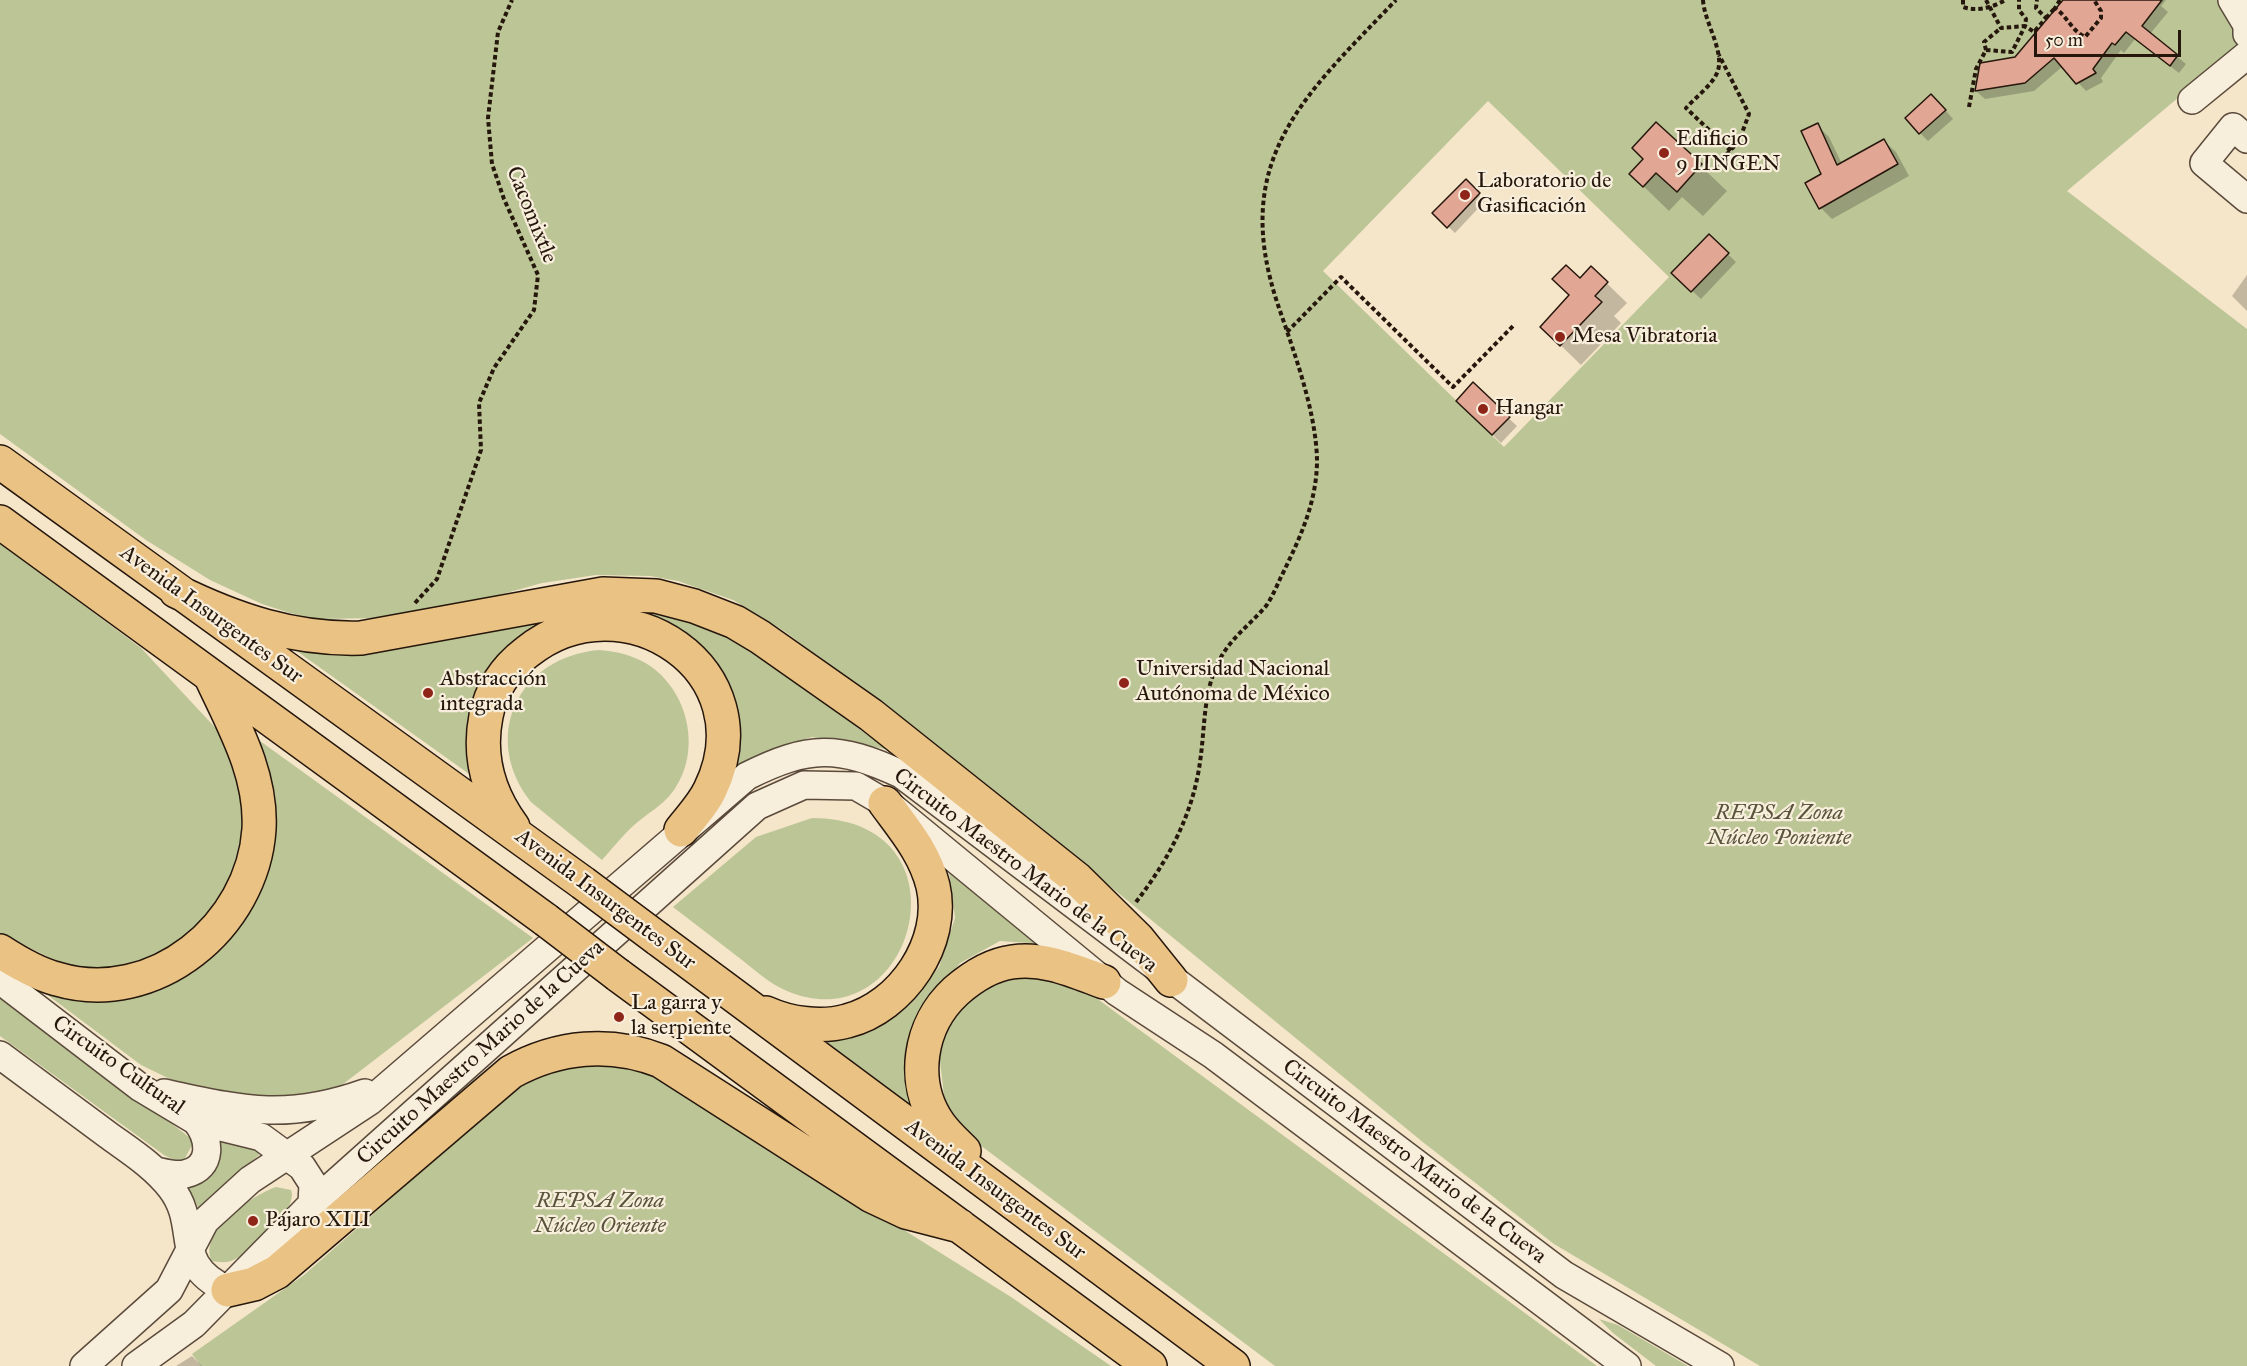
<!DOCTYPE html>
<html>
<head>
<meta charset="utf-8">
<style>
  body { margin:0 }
  #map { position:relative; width:2247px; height:1366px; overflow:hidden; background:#f5e5c9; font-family:"IM FELL Great Primer",serif }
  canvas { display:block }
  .scale { position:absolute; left:2034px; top:30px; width:147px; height:27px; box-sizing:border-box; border:3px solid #26170c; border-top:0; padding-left:8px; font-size:18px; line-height:21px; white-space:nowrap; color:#26170c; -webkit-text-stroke:4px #f8eedc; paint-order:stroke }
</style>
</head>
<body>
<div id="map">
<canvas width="2247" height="1366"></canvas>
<div class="scale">50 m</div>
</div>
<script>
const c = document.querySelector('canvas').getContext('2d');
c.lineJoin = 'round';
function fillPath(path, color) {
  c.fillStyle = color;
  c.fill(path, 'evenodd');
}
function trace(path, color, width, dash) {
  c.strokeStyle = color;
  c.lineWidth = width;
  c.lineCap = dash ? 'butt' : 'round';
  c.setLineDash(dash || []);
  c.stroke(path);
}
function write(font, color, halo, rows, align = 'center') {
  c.font = font + ' "IM FELL Great Primer",serif';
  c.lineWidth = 4.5;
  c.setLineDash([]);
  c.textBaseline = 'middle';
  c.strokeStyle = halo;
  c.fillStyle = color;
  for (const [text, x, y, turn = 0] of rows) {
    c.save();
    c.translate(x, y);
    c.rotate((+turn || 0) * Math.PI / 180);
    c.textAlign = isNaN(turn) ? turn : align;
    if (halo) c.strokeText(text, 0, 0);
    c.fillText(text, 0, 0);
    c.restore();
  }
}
fillPath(new Path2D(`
  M0 0H2247V40L2067 191 2247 329V1366H1760L1554 1244 1424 1143 952 757 784 631 733 600 678 581 650 576 596 575 542 583 470 603 378 618 319 619 290 613 262 604 210 580 146 540 0 434ZM1488 101 1669 277 1504 447 1323 271Z
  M0 543 141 648 224 737 244 783 252 834 228 900 183 939 134 966 76 971 0 933Z
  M637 603 701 621 751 646 886 749 812 737 767 751 732 772 673 628Z
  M544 619C526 632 504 646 491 664 470 694 474 741 472 776L291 647Z
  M599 650C612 651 623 653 635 658 685 678 705 746 674 790 663 806 647 813 633 826 622 836 612 849 602 860L531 802C480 737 518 657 599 650Z
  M260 741 533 938 338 1088 267 1101 203 1095 141 1065 37 987 107 999 193 973 242 920 275 847Z
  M812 818C975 818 916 1045 787 991 770 984 756 971 742 960 719 942 696 925 673 907L756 837Z
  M949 872 1044 944 1000 941 960 963 926 1007 905 1071 920 1117 824 1040 901 1011 939 967 955 918Z
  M1040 970 1088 992 1597 1366H1275L972 1139 956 1123 944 1095 939 1053 956 1007 1000 978Z
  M0 990 194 1141 182 1164 164 1155 0 1036Z
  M595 1061 645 1068 1011 1297 1111 1366H201L192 1354 304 1275 522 1083 548 1070Z
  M219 1139 259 1143 261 1153 199 1209 188 1188C207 1182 225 1160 219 1139Z
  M276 1187 291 1190C299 1210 249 1255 231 1261 225 1263 218 1262 212 1261 197 1232 253 1195 276 1187Z
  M1599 1319 1618 1325 1688 1366H1656L1613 1333Z`), '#bcc596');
fillPath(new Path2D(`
  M2065 0H2166L2161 6 2168 12 2150 34 2186 64 2179 73 2135 39 2124 53 2121 50 2101 78 2103 82 2086 91 2063 66 2034 91 1985 99 1976 91 2016 59Z
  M1940 104 1953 119 1928 141 1920 133Z
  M1656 124 1727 191 1703 216 1682 197 1669 211 1631 174 1645 159Z
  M1817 125 1829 137 1842 164 1884 141 1896 152 1909 176 1832 219 1821 208 1823 175Z
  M1466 181 1485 201 1455 233 1434 213Z
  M1709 236 1736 262 1701 299 1673 273Z
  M1591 268 1627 303 1614 316 1621 323 1581 365 1542 327 1571 296Z
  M2247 275V311L2232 296Z
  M1473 385 1517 426 1501 443 1458 401Z
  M192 1356 202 1366H176Z`), '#0003');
const building = new Path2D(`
  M2063 0H2162L2142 26 2178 55 2170 66 2126 32 2115 45 2112 43 2093 69 2096 73 2076 84 2054 58 2025 83 1975 91 1980 63 2015 57Z
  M1931 94 1946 110 1919 134 1905 118Z
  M1656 122 1702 164 1677 192 1656 173 1643 187 1629 174 1643 159 1632 148Z
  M1818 123 1837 165 1884 139 1898 164 1819 209 1805 183 1821 174 1801 131Z
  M1466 179 1480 193 1447 228 1432 213Z
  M1709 234 1729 253 1691 292 1671 273Z
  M1566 265 1580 278 1591 266 1608 282 1595 296 1602 302 1560 346 1540 327 1569 295 1552 279Z
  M1473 382 1510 417 1492 435 1456 401Z`);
fillPath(building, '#e1a694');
trace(building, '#26170c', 1.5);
const minor = new Path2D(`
  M2232 0 2247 25V34
  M2192 100 2247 55
  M2247 139 2233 127 2204 163 2247 199
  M0 980 141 1088 196 1121 261 1137 302 1167 313 1184 312 1204
  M0 1055C36 1082 72 1108 108 1135 130 1151 154 1166 171 1188 201 1227 170 1264 228 1290
  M164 1093C243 1110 286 1121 365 1093
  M156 1171C165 1173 176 1176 185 1174 214 1168 210 1138 196 1121
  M84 1366 169 1290 205 1221 250 1180 370 1101 747 776C809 745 838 745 901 774L1564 1275 1720 1366
  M136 1366 194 1324 312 1204 757 806 804 785 856 786 892 807 1117 992 1213 1055 1627 1366`);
const major = new Path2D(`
  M0 462 583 883
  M0 522 546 920
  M176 591C235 620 294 640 361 638L603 594 656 596 694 606 735 622 760 637 871 715 1077 879 1138 939 1171 980
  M513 827C488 793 478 756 486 716 491 690 506 668 527 652 624 574 768 671 710 790 703 805 691 817 681 830
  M658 939 1233 1366
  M0 951C17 962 38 974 57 979 154 1008 253 926 259 829 262 775 234 726 212 679
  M618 975 1150 1366
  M766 1013C790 1024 822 1028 847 1021 902 1007 946 942 933 886 925 853 904 829 885 803
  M964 1151C955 1142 946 1134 939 1124 910 1082 919 1025 956 991 972 977 990 965 1012 962 1044 957 1074 971 1104 982
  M228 1290 254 1284 277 1272 511 1072C558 1046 610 1041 661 1061L872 1196 906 1212 960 1226`);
trace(minor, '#5a4a3b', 30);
trace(major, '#26170c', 36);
trace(new Path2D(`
  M1703 0C1704 22 1726 53 1717 73 1712 85 1695 98 1686 108L1731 151
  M1963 0V7C1977 12 1994 7 2005 0
  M1986 0 2001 28 2025 26 2026 19 2019 10V0
  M2060 0 2055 8C2067 16 2072 31 2085 37L2101 18V11L2094 0
  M2046 18 2055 8
  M1986 50 2012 52 2025 26 2034 32 2046 18 2036 8 2037 0
  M1969 107 1976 69 1986 50 1984 42 2001 28
  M1716 166 1739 141 1749 114 1719 55
  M1287 332 1341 277 1453 387 1513 326
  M415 603 437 579 481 450 479 403 494 368 534 310 538 275 504 199 492 164 488 118 498 32 512 0
  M1136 902C1168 861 1193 814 1200 762 1205 729 1203 693 1218 663 1229 639 1249 626 1266 606 1273 596 1277 585 1282 575 1300 538 1317 502 1317 460 1316 411 1294 352 1278 305 1229 160 1304 96 1396 0`), '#26170c', 4, [4.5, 3]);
trace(minor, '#f8eedc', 27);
trace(major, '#eac284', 33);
const majorBridge = new Path2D(`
  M583 883 658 939
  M546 920 618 975`);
trace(majorBridge, '#26170c', 36, []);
trace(majorBridge, '#eac284', 33);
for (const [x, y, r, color] of [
  [1664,153,6,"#8f2418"],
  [1465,195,6,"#8f2418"],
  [1560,337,6,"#8f2418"],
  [1483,409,6,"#8f2418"],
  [1124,683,6,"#8f2418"],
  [428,693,6,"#8f2418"],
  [619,1017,6,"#8f2418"],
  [253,1221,6,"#8f2418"]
]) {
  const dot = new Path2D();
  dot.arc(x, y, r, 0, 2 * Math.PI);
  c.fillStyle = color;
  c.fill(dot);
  trace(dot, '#f8eedc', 2);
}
write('22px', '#26170c', '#f8eedc', [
  ["Edificio",1676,140],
  ["9 IINGEN",1676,165],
  ["Laboratorio de",1477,182],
  ["Gasificación",1477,207],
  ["Mesa Vibratoria",1572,337],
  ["Hangar",1495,409],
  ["Universidad Nacional",1136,670],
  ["Autónoma de México",1136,695],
  ["Abstracción",440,680],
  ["integrada",440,705],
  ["La garra y",631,1004],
  ["la serpiente",631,1029],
  ["Pájaro XIII",265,1221]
], 'left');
write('22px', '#26170c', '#f8eedc', [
  ["Cacomixtle",531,215,68],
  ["Avenida Insurgentes Sur",211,615,36],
  ["Circuito Maestro Mario de la Cueva",1025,871,37],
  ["Avenida Insurgentes Sur",605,900,37],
  ["Circuito Maestro Mario de la Cueva",481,1053,-42],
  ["Circuito Cultural",118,1066,35],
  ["Circuito Maestro Mario de la Cueva",1414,1162,37],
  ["Avenida Insurgentes Sur",995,1190,37]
]);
write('italic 22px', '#5a543c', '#f8eedc', [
  ["REPSA Zona",1779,814],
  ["Núcleo Poniente",1779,839],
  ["REPSA Zona",600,1202],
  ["Núcleo Oriente",600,1227]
]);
</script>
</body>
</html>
